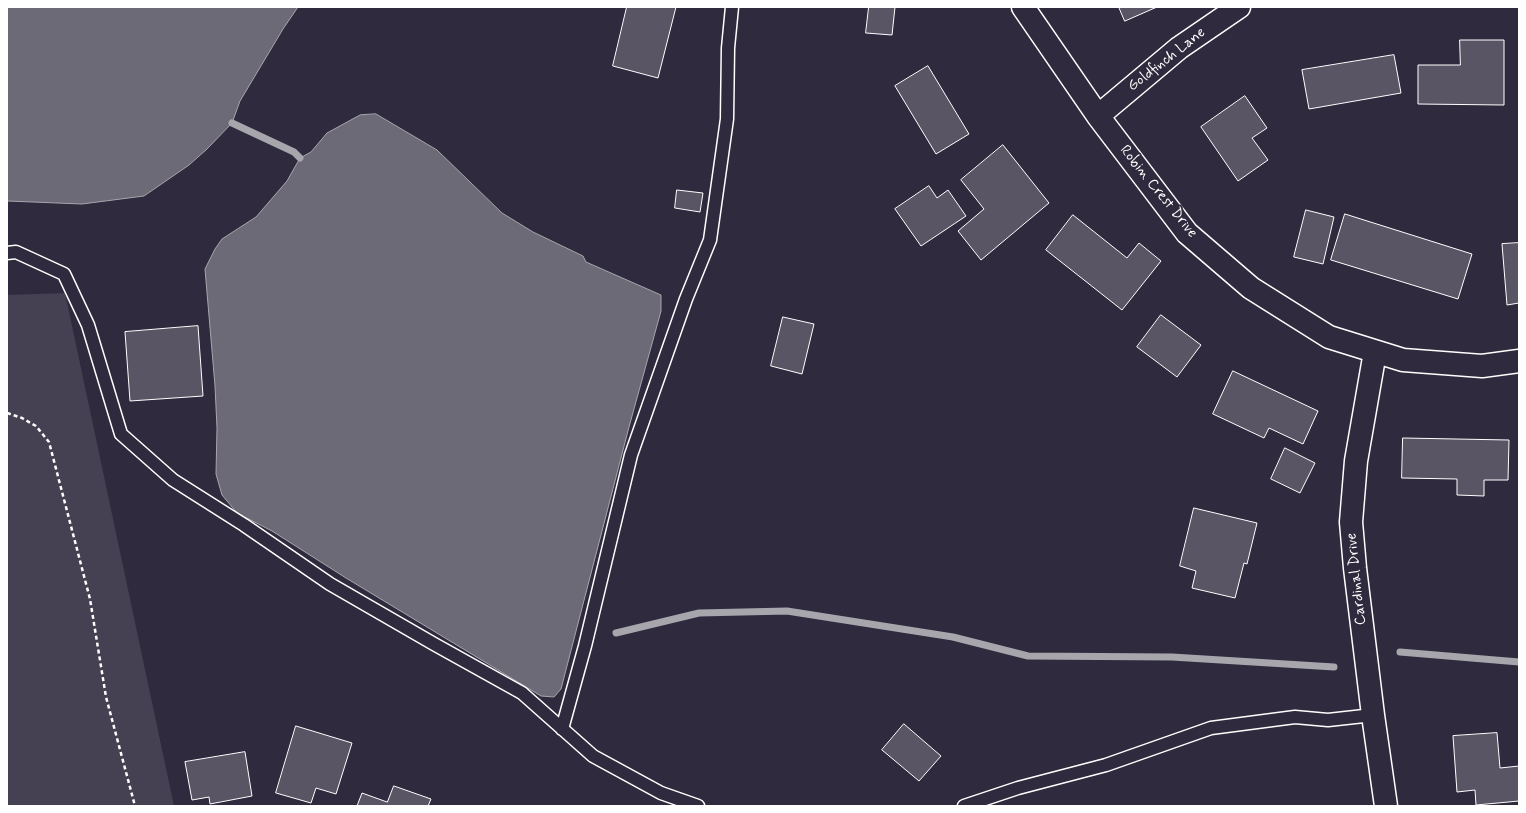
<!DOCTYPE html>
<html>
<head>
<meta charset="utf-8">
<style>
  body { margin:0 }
  #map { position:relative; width:1526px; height:813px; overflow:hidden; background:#2f2a3d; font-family:Mynerve,sans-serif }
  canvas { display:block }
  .frame { position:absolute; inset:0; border:8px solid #fff; pointer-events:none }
</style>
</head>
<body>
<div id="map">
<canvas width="1526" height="813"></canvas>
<div class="frame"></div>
</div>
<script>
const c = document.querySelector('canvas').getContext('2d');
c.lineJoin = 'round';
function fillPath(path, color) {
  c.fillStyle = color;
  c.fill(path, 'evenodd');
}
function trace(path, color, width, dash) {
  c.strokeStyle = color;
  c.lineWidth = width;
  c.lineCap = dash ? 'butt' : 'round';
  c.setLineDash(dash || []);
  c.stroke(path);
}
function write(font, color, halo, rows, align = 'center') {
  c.font = font + ' Mynerve,sans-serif';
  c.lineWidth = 4;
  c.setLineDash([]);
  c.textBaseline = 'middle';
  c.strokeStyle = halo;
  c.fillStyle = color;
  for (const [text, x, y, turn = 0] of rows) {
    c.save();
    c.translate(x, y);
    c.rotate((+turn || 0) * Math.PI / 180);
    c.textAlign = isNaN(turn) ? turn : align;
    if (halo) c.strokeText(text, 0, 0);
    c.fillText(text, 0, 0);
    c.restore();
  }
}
fillPath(new Path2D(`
  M65 293 174 806H7V295Z`), '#464152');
const water = new Path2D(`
  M7 7H298L283 29 240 101 232 123 207 149 189 165 144 196 82 204 7 201Z
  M376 114 437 150 502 213 533 232 583 256 586 262 661 295V311L629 427 561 689 554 697 541 696 346 578 272 531 237 513 222 495 216 474 217 428 215 386 205 269 215 249 222 239 256 217 287 181 300 158 311 152 327 133 360 115Z`);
fillPath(water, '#6d6a77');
trace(water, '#a7a6ad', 1);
trace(new Path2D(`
  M232 123 294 152 300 158
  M616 633 699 613 787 611 953 637 1028 656 1172 657 1334 667
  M1400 652 1519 662`), '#a7a6ad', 7);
const building = new Path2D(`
  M627 7H676L658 78 613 66Z
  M869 7H895L892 35 866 33Z
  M1119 7H1157L1125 21Z
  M1460 40H1504V105L1418 104V65H1460Z
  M1394 55 1401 93 1309 109 1302 70Z
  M928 66 969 134 936 154 895 86Z
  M1245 96 1267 128 1252 138 1268 160 1238 181 1201 127Z
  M1003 145 1049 203 981 260 958 231 984 209 961 180Z
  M929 186 937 198 948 190 966 216 921 246 895 209Z
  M677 190 703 193 700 212 675 208Z
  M1306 210 1334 217 1323 264 1294 257Z
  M1345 214 1472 254 1458 299 1331 260Z
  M1073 215 1127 258 1139 243 1161 261 1122 310 1046 250Z
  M1519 243V303L1507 305 1502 244Z
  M1161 315 1201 345 1177 377 1137 347Z
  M783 317 814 324 802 374 771 366Z
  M198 326 203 396 130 401 125 332Z
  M1233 371 1318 411 1303 444 1269 428 1264 438 1213 414Z
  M1403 438 1509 440 1508 480H1484V496L1457 495V479L1402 478Z
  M1285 448 1315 463 1300 493 1271 479Z
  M1194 508 1257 523 1247 564 1244 563 1235 598 1192 588 1196 571 1180 566Z
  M904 724 941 756 919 781 882 750Z
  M296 726 352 743 336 794 316 788 311 803 276 793Z
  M1497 733 1500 768 1519 766V801L1476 805 1475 790 1457 792 1453 736Z
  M245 752 252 796 210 804 209 797 192 800 185 762Z
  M394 786 431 799 428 806H357L362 793 387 802Z`);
fillPath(building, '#595564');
trace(building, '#fff', 1);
const service = new Path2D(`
  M7 253 16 252 64 274 88 325 121 434 173 480 244 525 330 584 434 644 522 693 593 756 661 793 698 806
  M562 729 585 646 631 455 686 299 710 240 727 119 728 48 732 7
  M964 806 1018 788 1106 765 1211 728 1295 717 1328 720 1373 715`);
const minor = new Path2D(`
  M1023 7 1098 116 1187 233 1251 288 1329 337 1403 360 1482 366 1519 361
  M1098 116 1179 48 1239 7
  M1375 352 1356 461 1351 522 1355 568 1373 715 1386 806`);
trace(service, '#fff', 15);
trace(minor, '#fff', 25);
trace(new Path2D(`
  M7 413 22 418 36 426 49 442 90 599 106 697 135 806`), '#fff', 2.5, [4, 3]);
trace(service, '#2f2a3d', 12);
trace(minor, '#2f2a3d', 22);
write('15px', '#fff', '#2f2a3d', [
  ["Goldfinch Lane",1167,60,-38],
  ["Robin Crest Drive",1158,192,51],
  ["Cardinal Drive",1357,579,-96]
]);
</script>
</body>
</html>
